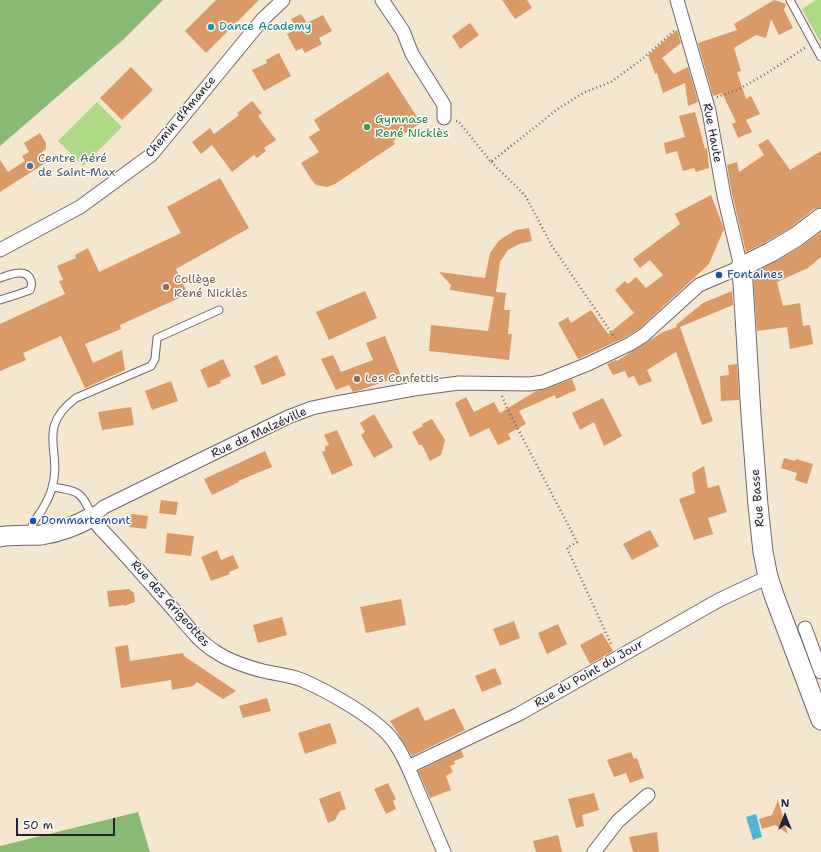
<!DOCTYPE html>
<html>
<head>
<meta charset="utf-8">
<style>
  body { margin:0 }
  #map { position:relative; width:821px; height:852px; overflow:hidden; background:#f5e6cf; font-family:"Shantell Sans",sans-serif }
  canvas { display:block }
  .north { position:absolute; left:765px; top:796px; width:40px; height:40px; -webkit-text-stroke:3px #fdfcf7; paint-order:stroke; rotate:0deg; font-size:11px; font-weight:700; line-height:16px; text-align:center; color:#22223b }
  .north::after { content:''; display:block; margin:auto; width:14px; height:18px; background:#22223b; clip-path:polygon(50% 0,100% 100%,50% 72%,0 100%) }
  .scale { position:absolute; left:16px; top:818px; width:99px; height:18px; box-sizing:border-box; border:2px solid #22223b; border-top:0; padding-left:5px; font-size:12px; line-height:14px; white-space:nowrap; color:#22223b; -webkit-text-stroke:3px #fdfcf7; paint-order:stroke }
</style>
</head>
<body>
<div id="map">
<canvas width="821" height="852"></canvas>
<div class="north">N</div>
<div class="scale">50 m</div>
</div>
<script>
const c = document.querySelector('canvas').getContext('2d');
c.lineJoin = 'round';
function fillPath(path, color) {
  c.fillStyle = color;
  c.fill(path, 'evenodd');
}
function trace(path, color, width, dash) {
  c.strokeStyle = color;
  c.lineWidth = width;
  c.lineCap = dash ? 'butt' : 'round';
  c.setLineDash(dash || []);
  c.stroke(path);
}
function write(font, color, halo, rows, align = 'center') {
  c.font = font + ' "Shantell Sans",sans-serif';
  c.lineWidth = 3;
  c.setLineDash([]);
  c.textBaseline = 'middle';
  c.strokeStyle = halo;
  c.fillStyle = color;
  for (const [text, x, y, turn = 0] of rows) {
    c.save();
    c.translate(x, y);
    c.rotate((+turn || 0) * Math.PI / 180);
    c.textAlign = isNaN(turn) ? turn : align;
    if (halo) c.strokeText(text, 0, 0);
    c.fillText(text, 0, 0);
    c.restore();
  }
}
fillPath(new Path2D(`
  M816 0H821V43L802 9Z
  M97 102 122 127 83 166 58 141Z`), '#aeda86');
fillPath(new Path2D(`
  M0 0H163L124 39 0 146Z
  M138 812 150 852H0V846Z`), '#8aba73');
fillPath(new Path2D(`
  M756 814 762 837 753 840 746 817Z`), '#54b5d3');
fillPath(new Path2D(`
  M216 0H259L206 53 185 31Z
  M502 0H527L532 8 515 19Z
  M774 0 786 4 784 10 793 28 779 35 771 19 766 38 756 35 734 48 741 71 737 72 746 99 751 96 760 114 746 120 752 132 738 138 732 124 736 122 722 93 713 96 698 43 737 30 734 24Z
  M301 14 307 23 323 15 332 31 319 38 322 44 305 53 302 48 296 51 287 34 297 29 291 19Z
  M470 23 479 35 460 49 452 36Z
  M677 30 681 43 662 58 674 74 688 67 698 102 688 106 685 83 663 93 657 73 655 74 648 55Z
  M279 53 291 76 264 91 252 70 267 63 266 60Z
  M131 67 153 90 122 120 100 98Z
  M388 72 421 123 393 141 395 144 335 184 327 187 316 185 311 179 301 163 319 152 309 137 320 130 314 120Z
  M252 101 262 113 258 116 276 140 264 148 266 151 257 158 254 155 232 172 212 145 201 154 192 142 210 128 214 134 239 115 237 113Z
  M695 112 705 149 707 148 709 168 696 172 694 168 683 171 677 151 666 154 664 143 685 137 679 116Z
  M40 133 46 143V149L42 152 47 162 0 192V160L8 172 25 161 22 156 29 152 24 143Z
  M768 139 790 170 821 151V207L814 209 790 228 766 242 746 252 732 194 727 165 737 162 739 172 764 155 758 145Z
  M220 178 249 228 176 269 188 294 120 325 121 329 85 344 93 363 122 350 125 370 85 388 61 336 23 353 26 360 0 371V324L65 294 59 281 63 280 57 266 76 258 75 255 88 248 99 272 181 233 167 207Z
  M711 195 724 229 709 264 639 329 626 337 578 359 558 323 568 317 571 323 591 310 608 334 634 313 615 290 625 281 628 284 636 277 646 288 663 275 650 260 640 268 633 259 680 224 675 214Z
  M529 228 532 241 519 244 508 250 500 262 496 292 506 293 504 310H510L508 334H512L509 360 429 351 431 325 488 331 494 297 450 290 451 285 439 272 485 278 490 253 498 242 501 239 516 230Z
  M821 232V257L808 268 777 282 783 306 800 303 803 326 810 325 813 344 790 349 787 327 757 331 753 273 777 261 802 246Z
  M365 291 377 318 329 340 316 312Z
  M732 291 733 305 680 327 713 421 702 425 676 352 647 370 652 381 639 386 634 376 628 378 625 371 613 375 607 364 616 360 617 361 663 332 677 327 676 325 703 303Z
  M385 336 401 376 357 391 353 392 349 385 336 390 321 359 333 355 341 372 373 360 366 343Z
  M277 355 286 375 262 385 254 366Z
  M223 359 231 376 220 381 221 383 208 388 200 370Z
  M737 364 739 400 721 401 720 376 729 375 728 365Z
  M572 379 576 390 556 399 555 395 519 411 526 424 508 434 511 439 498 445 489 428 470 437 455 403 466 397 474 412 494 402 500 413 536 391 546 389Z
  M171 381 178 401 152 410 145 391Z
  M603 398 622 436 604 446 594 422 580 430 572 413Z
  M131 407 134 425 102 430 98 412Z
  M374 414 393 447 374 458 361 435 365 432 360 423Z
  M432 419 445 440 441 455 430 461 422 445H419L412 432 423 426 422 424Z
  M337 430 353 465 332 475 322 452 325 451V446L329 445 324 435Z
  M265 451 272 467 238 481 239 482 212 495 204 479Z
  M784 458 795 461 796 459 813 464 807 484 795 480 797 473 781 468Z
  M704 466 708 488 719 485 727 512 708 518 713 534 694 540 679 499 695 493 692 473Z
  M161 500 178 502 176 515 159 513Z
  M131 514 148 516 146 529 129 527Z
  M650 530 659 546 632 560 623 544Z
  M167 533 194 536 191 556 165 553Z
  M217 550 221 560 233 555 239 568 229 572 230 574 211 581 201 557Z
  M129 589 134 593 135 602 124 606V605L109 607 107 591Z
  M401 599 406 625 366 633 360 607Z
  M282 617 287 635 258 643 253 625Z
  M514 621 520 638 500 646 493 629Z
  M558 624 567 644 547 654 538 633Z
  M602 633 613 651 590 664 580 645Z
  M128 645 130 661 183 653 184 656 236 691 223 699 197 682 193 686 172 690 171 680 121 688 115 647Z
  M495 668 502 684 482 692 475 676Z
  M267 698 271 711 243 718 239 706Z
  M418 707 425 721 454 708 465 730 412 756 390 721Z
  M330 723 337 743 305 754 298 733Z
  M461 750 464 757 454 761 455 764 450 766 453 772 446 776 451 790 430 798 418 771Z
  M631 752 634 759 637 758 644 778 630 783 626 773 614 777 607 760Z
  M388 783 396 799 393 801 396 809 386 814 374 789Z
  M340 791 346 809 340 811 335 820 328 823 319 799Z
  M594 793 599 810 582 815 584 826 576 828 568 799Z
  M778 800 788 834 775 825 762 829 759 819 772 815Z
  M657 832 659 852H633L629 837Z
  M558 835 562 852H536L533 841Z`), '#d99a67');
const lane = new Path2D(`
  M790 0 821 57
  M0 278C6 276 13 273 19 273 29 272 34 281 30 290L19 294 0 300
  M52 487C79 491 81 491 92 516
  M30 534C31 523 36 519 42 510 46 503 50 496 52 488 63 450 35 429 76 398L151 366 155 359 157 338 219 310`);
const street = new Path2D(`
  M382 0 403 31 412 54 444 105V118
  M0 250 80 207 151 155 262 20 283 0
  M805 628 821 672
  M408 767 519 714 719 600 768 577
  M444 852C435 832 427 811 418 791 411 774 405 757 394 742 379 719 327 691 302 680 290 675 276 674 263 671 248 667 229 661 216 652 199 642 186 624 173 609 149 582 125 554 100 528L92 517 104 507 288 417 312 408 331 404 414 389 459 383 530 384 543 382 588 364 630 344 644 335 699 285 741 267 724 196 709 111 677 0
  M594 852 618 821 648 795`);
const secondary = new Path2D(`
  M821 218 796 237 771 252 741 267 743 283 751 415 758 505 763 552 768 577 775 598 821 720
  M0 537C14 534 27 536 41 535 60 532 76 526 92 517`);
trace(lane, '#6c676f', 9);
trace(street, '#6c676f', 15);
trace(secondary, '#6c676f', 21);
trace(new Path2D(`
  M717 97 739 89 769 72 806 47
  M456 121H458L491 162 559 108 585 92 611 82 641 60 674 31
  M491 162 517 187 526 197 552 246 615 338
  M502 396 507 408 577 542 567 548 612 646`), '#6c676f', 2.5, [1, 3]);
trace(lane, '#fff', 7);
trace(street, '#fff', 13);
trace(secondary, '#fff', 19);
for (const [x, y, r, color] of [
  [211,27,4,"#0f9aa8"],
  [367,127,4,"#2e9e5b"],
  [30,166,4,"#5c6f8a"],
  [719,275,4,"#1a4fb4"],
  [166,287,4,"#8d6e63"],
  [357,379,4,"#8d6e63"],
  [33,521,4,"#1a4fb4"]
]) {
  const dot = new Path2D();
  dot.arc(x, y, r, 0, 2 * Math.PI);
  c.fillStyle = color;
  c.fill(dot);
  trace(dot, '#fdfcf7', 1.5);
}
write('12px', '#0d838f', '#fdfcf7', [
  ["Dance Academy",219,27]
], 'left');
write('12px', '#22223b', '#fdfcf7', [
  ["Chemin d'Amance",181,117,-50],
  ["Rue Haute",712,133,79],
  ["Rue de Malzéville",259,433,-25],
  ["Rue Basse",758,498,-95],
  ["Rue des Grigeottes",170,604,48],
  ["Rue du Point du Jour",589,674,-30]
]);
write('12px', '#27864d', '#fdfcf7', [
  ["Gymnase",375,120],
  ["René Nicklès",375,134]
], 'left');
write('12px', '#4e5e75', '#fdfcf7', [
  ["Centre Aéré",38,159],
  ["de Saint-Max",38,173]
], 'left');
write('12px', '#164399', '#fdfcf7', [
  ["Fontaines",727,275],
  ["Dommartemont",41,521]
], 'left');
write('12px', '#785e54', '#fdfcf7', [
  ["Collège",174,280],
  ["René Nicklès",174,294],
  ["Les Confettis",365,379]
], 'left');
</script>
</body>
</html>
